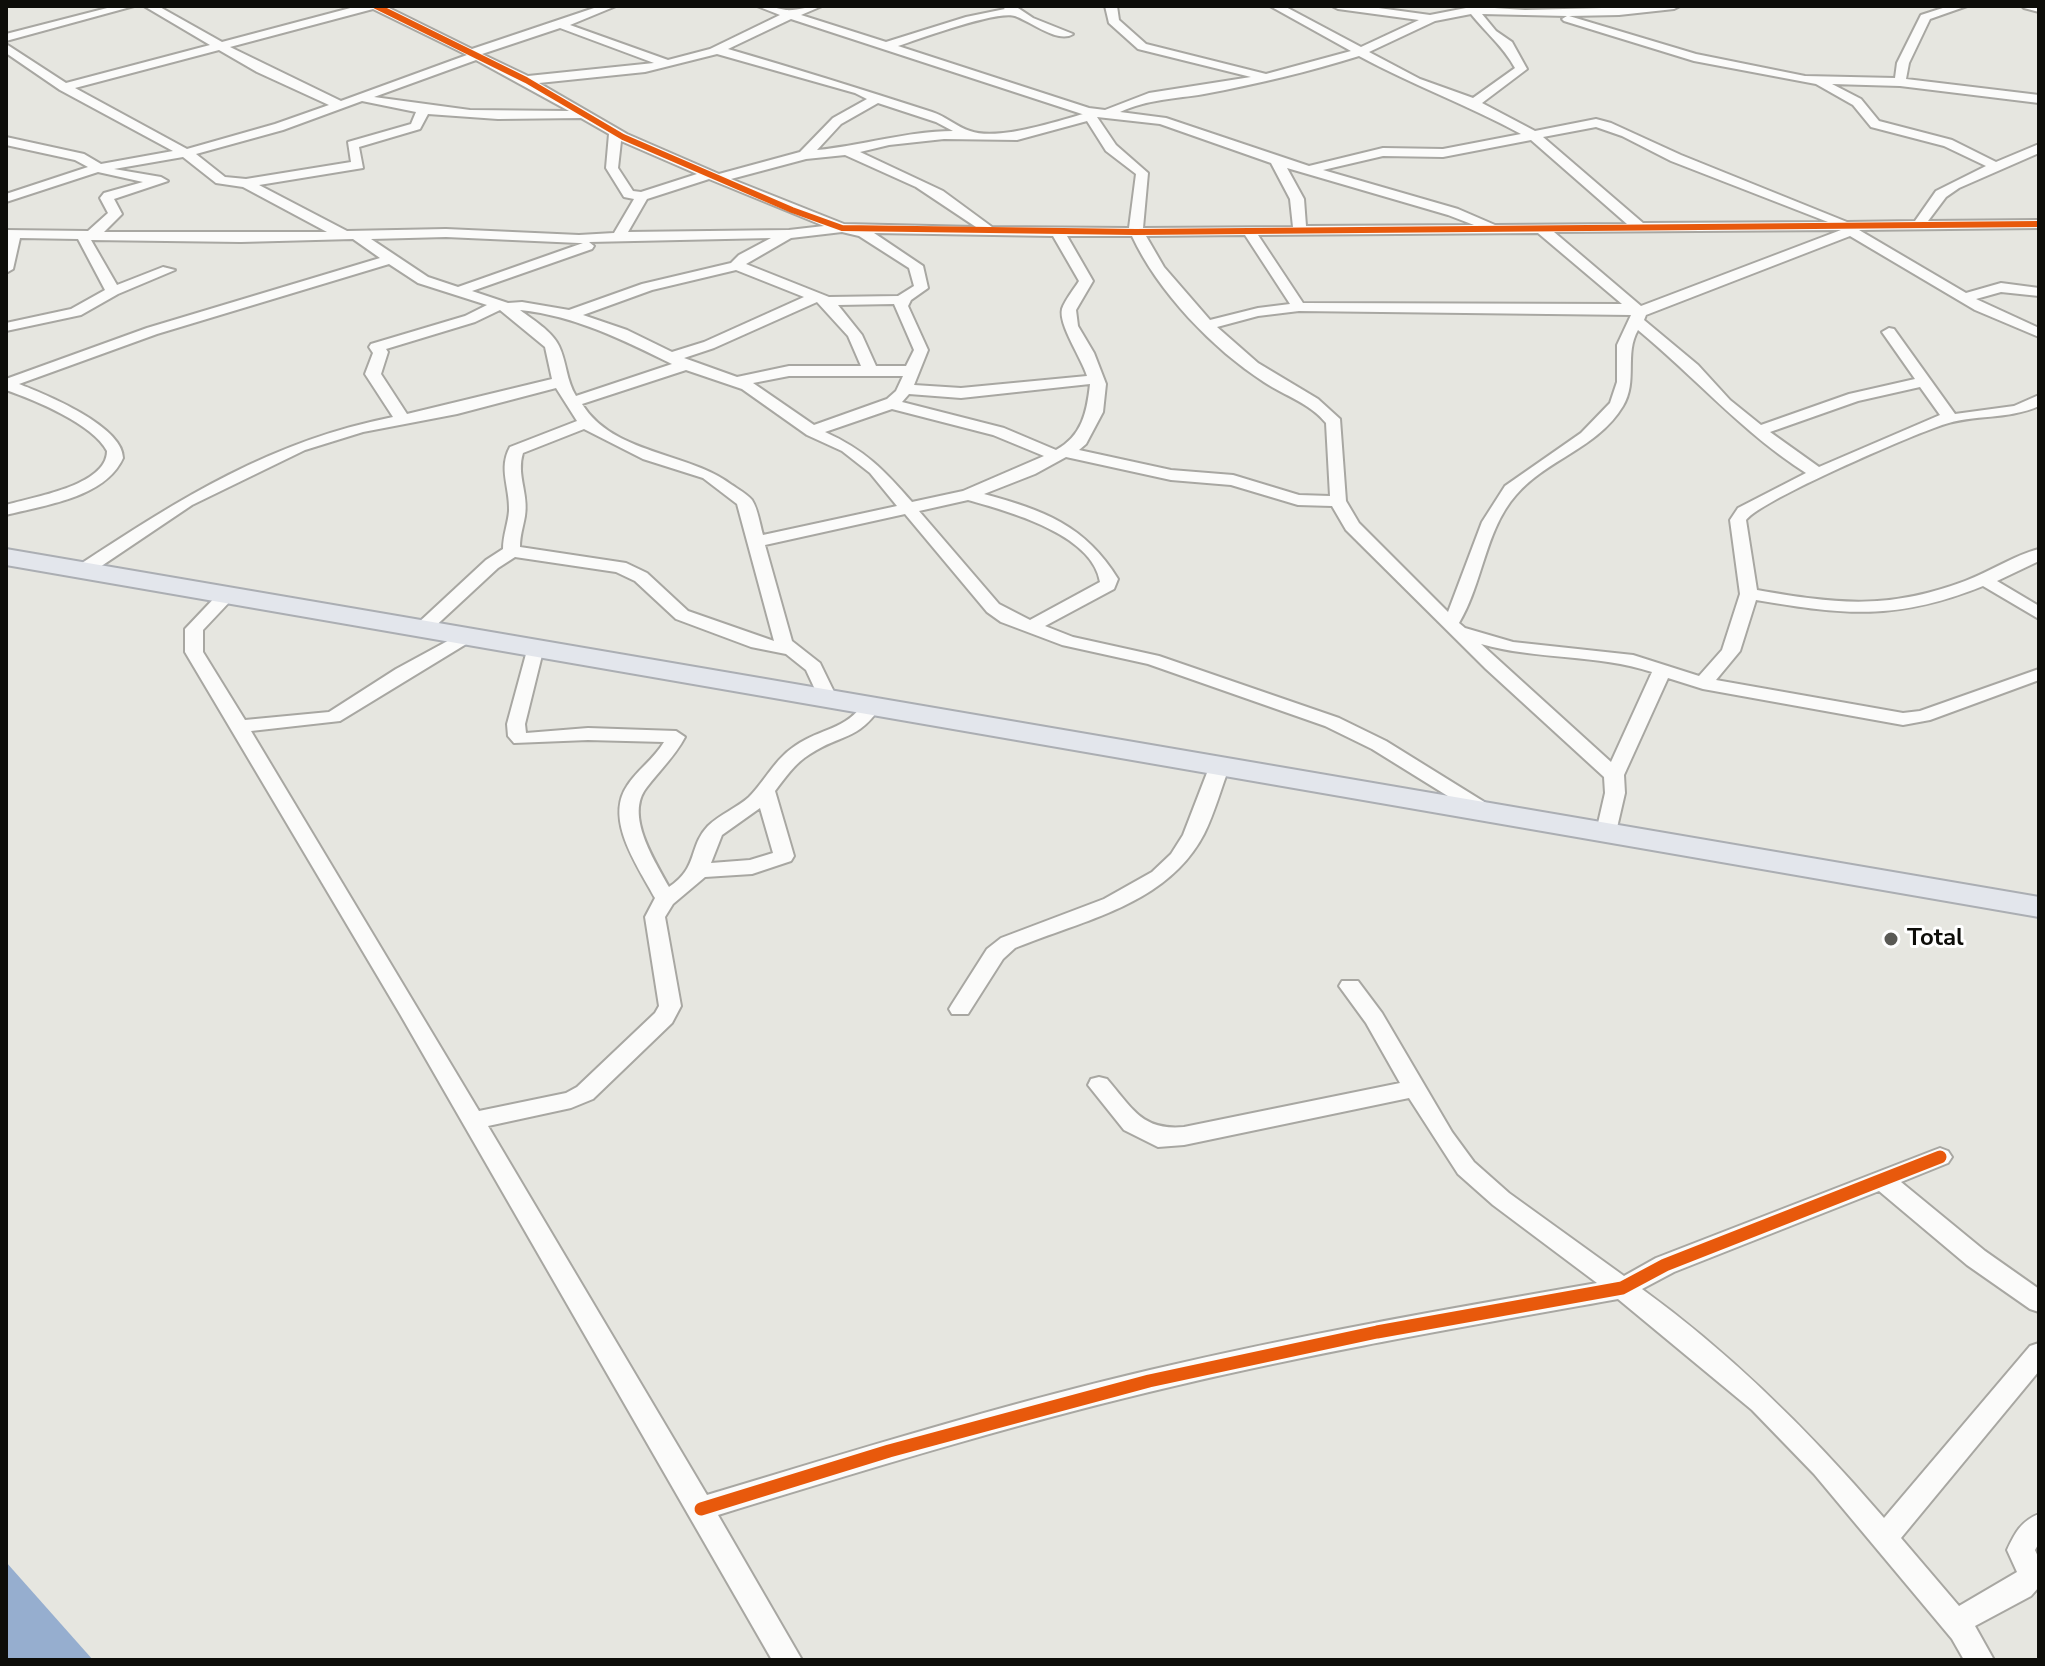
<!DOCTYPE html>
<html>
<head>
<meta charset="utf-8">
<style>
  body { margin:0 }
  #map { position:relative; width:2045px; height:1666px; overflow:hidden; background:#e6e6e0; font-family:"Nunito Sans",sans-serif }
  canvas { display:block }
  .frame { position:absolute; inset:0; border:8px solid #0d0d09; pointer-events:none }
</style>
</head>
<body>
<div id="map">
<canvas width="2045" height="1666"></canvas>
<div class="frame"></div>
</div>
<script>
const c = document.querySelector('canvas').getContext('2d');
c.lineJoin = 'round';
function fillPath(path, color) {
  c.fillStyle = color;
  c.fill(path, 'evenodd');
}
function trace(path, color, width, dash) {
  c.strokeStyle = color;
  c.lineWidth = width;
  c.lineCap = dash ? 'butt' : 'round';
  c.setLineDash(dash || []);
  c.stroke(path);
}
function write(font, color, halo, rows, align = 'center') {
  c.font = font + ' "Nunito Sans",sans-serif';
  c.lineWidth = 6;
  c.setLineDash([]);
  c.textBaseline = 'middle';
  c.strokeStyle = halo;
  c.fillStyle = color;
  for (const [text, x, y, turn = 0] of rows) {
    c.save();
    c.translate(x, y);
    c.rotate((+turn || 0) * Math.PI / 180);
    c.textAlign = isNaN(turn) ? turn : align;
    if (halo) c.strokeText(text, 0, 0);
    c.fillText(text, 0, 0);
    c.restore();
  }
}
fillPath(new Path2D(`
  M6 1562 93 1660H6Z`), '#96aecf');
const minor = new Path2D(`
  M115 6H134L6 41V34Z
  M144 6H158L222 42 358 6H385L472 49 600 6H616L570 25 668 60 710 49 780 15 757 6C768 6 776 8 786 10 796 11 810 6 822 6L801 15 886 42 966 17 1005 9 1001 6H1015L1033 18 1073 34C1058 44 1030 21 1015 16 997 10 919 39 898 46L1089 108 1105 110 1149 93 1251 77 1138 49 1109 23 1105 6H1117L1119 20 1146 44 1266 74 1351 51 1270 6H1284L1361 47 1419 20 1338 9 1332 6H1364L1430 15 1466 8 1464 6 1525 10 1680 6 1674 9 1619 15 1569 16 1696 54 1805 76 1895 78 1897 63 1921 15 1949 6H1967L1930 19 1909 63 1906 79 2039 95V103L1900 86 1832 84 1861 99 1879 121 1952 140 1996 162 2039 144V153L1959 188 1946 197 1928 221 2039 220V228L1859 230 1966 293 2001 283 2039 288V296L2001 292 1976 299 2039 328V337L1975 310 1850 236 1646 315 1644 320 1698 365 1730 400 1761 425 1849 394 1915 379 1882 332 1889 328 1894 329 1955 414 2014 406 2039 395V406C2008 420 1974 414 1942 425 1910 436 1763 499 1746 520L1757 590C1837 604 1887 610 1965 581 1990 572 2014 555 2039 549V561L1997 581 2039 606V619L1983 586C1896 621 1845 615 1756 600L1740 651 1716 680 1903 713 1920 711 2039 669V680L1930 720 1903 725 1703 689 1668 678 1624 775 1625 793 1616 832 1606 838 1596 832 1605 793 1604 777 1486 669 1346 530 1332 506 1298 505 1231 485 1171 480 1066 457 1035 474 984 494C1043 510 1085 525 1118 579L1114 589 1045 626 1073 637 1159 656 1339 718 1386 741 1494 808 1497 812 1494 816H1480L1372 749 1325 726 1148 664 1062 645 1001 622 987 612 905 514 765 545 792 641 820 663 837 698 828 704 819 698 806 670 786 654 751 647 676 619 635 581 616 572 515 557 498 568 429 632H417L414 628 417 624 486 560 503 549C503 535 508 524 509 511 510 487 498 469 510 447L577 421 556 388 457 414 363 432 305 450 192 505 91 573H79L76 569 79 565C181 498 271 441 393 417L365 374 373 353 369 347 371 344 465 316 487 305 418 283 389 264 157 334 19 384C45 394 123 426 123 458 105 498 44 505 6 515V505C32 497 107 486 107 451 93 424 35 400 6 390V379L147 328 380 258 353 239 241 242 91 240 117 285 163 267 175 270 118 294 81 315 6 331V323L71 309 105 290 78 239 20 238 13 269 6 273V230L88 231 108 213 100 198 104 193 143 182 98 172 6 202V194L88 167 75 160 6 145V137L84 154 101 164 173 151 60 90 6 53V44L66 83 210 45ZM373 9 467 55 341 101 230 47ZM1471 14C1486 33 1503 46 1515 68L1473 98 1420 79 1369 52 1435 21ZM1482 14 1567 16 1562 19 1564 21 1694 61 1816 84 1853 105 1871 127 1944 146 1986 166 1936 191 1915 221 1847 222 1681 155 1611 123 1596 119 1535 131 1482 103 1527 69 1512 42 1496 31ZM791 19 1082 114H1083C1055 122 997 141 970 131 957 127 945 116 932 112 864 90 797 69 728 49ZM560 28 654 63 528 76 482 54ZM219 50 257 72 329 105 275 124 187 149 75 88ZM717 54 855 93 867 99 833 118 800 152 719 174 627 134 539 83 645 72ZM1359 56C1412 85 1468 105 1521 134L1443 149 1383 148 1309 166 1166 118 1120 112C1148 99 1175 99 1204 94 1257 84 1308 72 1359 56ZM476 60 569 111 470 110 374 97ZM362 101 416 112 411 124 348 142 351 162 246 179 225 177 196 154 283 130ZM878 103 936 122 953 131C907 131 862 146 817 150L841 124ZM428 114 498 119 581 118 609 134 606 168 624 197 634 199 614 233 579 235 446 229 347 231 259 185 363 168 359 147 420 129ZM1097 117 1160 124 1271 163 1290 199 1293 227 1143 228 1148 173 1116 145ZM1087 121 1106 151 1136 174 1129 228 992 227 943 191 860 152 889 145 944 139 1017 140ZM1596 127 1622 136 1671 161 1828 222 1643 223 1543 137ZM1531 140 1627 224 1495 225 1458 209 1323 170 1383 156 1443 157ZM621 141 697 174 641 192 633 191 618 168ZM845 155 916 187 976 227 844 224 731 179 806 159ZM183 157 216 183 243 187 327 232H104L122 214 114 199 168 181 161 177 114 169ZM1287 168 1448 215 1474 225 1306 226 1304 199ZM709 179 824 226 789 230 628 232 647 199ZM1841 230 1641 306 1554 232ZM842 232 859 236 909 268 914 286 898 296 829 297 746 264 791 238ZM874 233 1053 236 1079 281C1074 289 1065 300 1062 309 1058 324 1082 359 1087 376L961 388 914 385 928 350 908 306 911 300 928 288 923 266ZM1538 233 1622 304 1303 303 1258 235ZM1245 235 1290 304 1258 308 1210 320 1164 267 1146 236ZM1067 236H1132C1158 292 1213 349 1264 382 1285 396 1310 403 1326 423L1330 496 1299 495 1233 475 1171 470 1079 450 1086 444 1103 412 1106 384 1094 353 1078 326 1076 310 1093 281ZM446 237 579 243H583L458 287 428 277 371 239ZM771 238 739 255 731 263 642 284 569 310 522 302 508 303 472 291 592 249 594 246 589 242ZM736 270 804 297 704 342 672 352 627 330 583 315 652 290ZM817 302 848 336 861 366H789L737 377 684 358 714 348ZM894 304 914 350 906 366H876L862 335 838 305ZM500 310 545 347 552 379 407 414 381 374 388 352 386 349 475 322ZM520 310C576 316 623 340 672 364L576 396C566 380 567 363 559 346 552 331 533 320 520 310ZM1299 311 1631 315 1617 345V382L1610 403 1581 433 1505 486 1482 522 1448 612 1359 523 1346 501 1340 419 1318 399 1258 363 1217 327 1258 316ZM1638 330C1695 377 1743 433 1806 473L1738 508 1730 520 1740 594 1722 650 1699 676 1633 655 1513 642 1465 628 1459 623C1483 583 1485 530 1516 495 1547 459 1598 448 1623 406 1638 381 1624 354 1638 330ZM686 370 742 389 807 435 842 451 870 473 897 506 763 535C760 525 758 509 752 500 747 494 738 489 732 485 687 451 614 455 582 404ZM789 376H903L896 391 887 399 814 425 753 383ZM1090 384C1087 412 1082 436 1056 450L1004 428 902 402 909 394 961 398ZM1920 387 1940 415 1819 467 1770 432 1858 401ZM892 409 993 435 1044 456 963 491 912 502C884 470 865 450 825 432ZM584 429 643 459 703 478 737 504 774 641 688 611 647 573 626 563 520 547C520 535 523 528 525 516 529 494 516 475 523 453ZM968 500C1007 511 1093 534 1100 582L1030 620 999 604 919 511ZM1481 644C1537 660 1597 654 1652 672L1611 762Z
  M2022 6H2039V12L2024 8Z
  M227 590 236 595 203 630V652L245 720 329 712 396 669 466 631 472 630 481 635 340 721 251 731 479 1111 566 1093 577 1087 655 1013 659 1006 645 917 655 898C639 868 604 820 627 786 637 770 654 759 664 742L588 740 514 743 508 736 507 724 529 643H541L544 647 525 724 526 733 588 728 676 731 685 737C675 756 660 770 647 787 624 815 655 861 669 887 699 867 688 847 708 826 720 814 737 808 749 797 765 781 775 759 795 746 822 727 844 732 866 701H880L882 705C857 742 842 733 810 754 795 763 785 778 775 791L794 856 791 861 752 874 705 877 673 904 665 917 681 1006 672 1023 593 1099 571 1108 488 1126 707 1495C853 1451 1001 1405 1150 1370 1298 1335 1447 1309 1597 1283L1493 1205 1458 1174 1409 1098 1184 1145 1158 1147 1124 1130 1088 1085 1091 1079 1099 1077 1107 1079C1132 1108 1142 1131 1184 1127L1400 1083 1366 1023 1339 986 1342 981H1358L1382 1013 1452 1132 1474 1162 1509 1193 1624 1276 1656 1258 1932 1151 1940 1148 1948 1151 1952 1157 1948 1163 1901 1182 1985 1251 2039 1289V1312L2030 1309 1967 1265 1879 1191 1674 1272 1642 1289C1733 1355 1811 1433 1884 1518L2030 1346 2039 1343V1371L1901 1538 1959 1606 2017 1572 2007 1550C2015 1533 2021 1521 2039 1514V1543L2035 1550 2039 1559V1587L2031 1596 1975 1626 1994 1660H1964L1952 1639 1814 1474 1752 1410 1618 1299C1461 1327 1304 1354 1149 1392 1004 1427 861 1471 718 1515L802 1660H772L400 1014 185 652V629L221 591ZM760 808 773 853 750 860 711 863 722 835Z
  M1220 759 1230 765C1221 788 1215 812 1204 834 1167 905 1083 920 1015 948L1003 959 968 1014H952L949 1009 952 1004 987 949 1001 938 1104 899 1152 872 1171 854 1183 835 1210 765Z`);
const highway = new Path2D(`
  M6 549 2039 897V917L6 565Z`);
trace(minor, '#a8a7a2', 4);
trace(highway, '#abaeb3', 4);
fillPath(minor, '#fbfbfa');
fillPath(highway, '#e3e6ec');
trace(new Path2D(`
  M376 6 526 80 623 137 792 210 842 228 1136 232 2039 224`), '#e8590c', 6);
trace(new Path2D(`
  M701 1509 889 1451 1149 1381 1377 1332 1622 1288 1665 1265 1940 1157`), '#e8590c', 13);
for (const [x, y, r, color] of [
  [1891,939,8,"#595954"]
]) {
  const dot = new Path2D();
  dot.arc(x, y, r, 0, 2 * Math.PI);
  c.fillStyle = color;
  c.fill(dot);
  trace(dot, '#fff', 3);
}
write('bold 24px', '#0d0d09', '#fff', [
  ["Total",1907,939]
], 'left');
</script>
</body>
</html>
